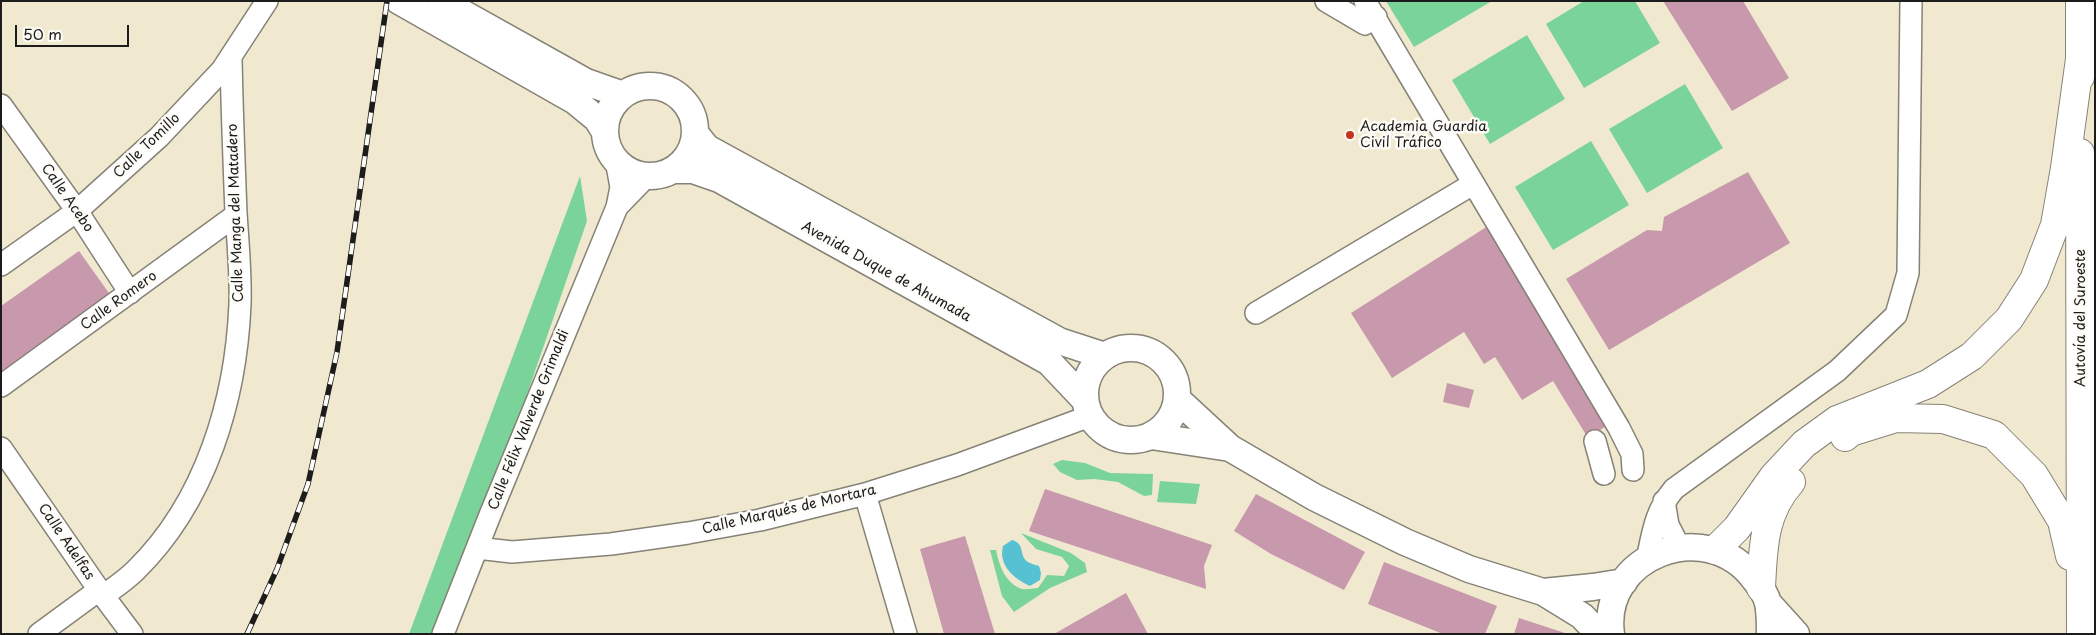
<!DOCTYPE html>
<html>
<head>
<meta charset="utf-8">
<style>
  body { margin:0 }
  #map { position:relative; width:2096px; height:635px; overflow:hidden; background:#f0e9d0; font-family:"Playpen Sans",sans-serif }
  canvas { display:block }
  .frame { position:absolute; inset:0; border:2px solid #1c1c1c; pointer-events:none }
  .scale { position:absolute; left:15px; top:25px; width:114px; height:22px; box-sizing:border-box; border:2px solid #1c1c1c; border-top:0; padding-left:6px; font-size:15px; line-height:18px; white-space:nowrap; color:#1c1c1c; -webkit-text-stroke:4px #fdfcf7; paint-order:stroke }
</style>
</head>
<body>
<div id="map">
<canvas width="2096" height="635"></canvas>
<div class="frame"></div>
<div class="scale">50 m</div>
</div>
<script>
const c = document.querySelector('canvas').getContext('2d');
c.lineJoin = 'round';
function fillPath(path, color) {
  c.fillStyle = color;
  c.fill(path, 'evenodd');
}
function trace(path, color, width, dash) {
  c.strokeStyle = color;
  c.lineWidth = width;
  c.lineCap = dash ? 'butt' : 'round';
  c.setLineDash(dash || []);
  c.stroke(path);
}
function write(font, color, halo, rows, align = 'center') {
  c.font = font + ' "Playpen Sans",sans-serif';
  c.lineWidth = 5;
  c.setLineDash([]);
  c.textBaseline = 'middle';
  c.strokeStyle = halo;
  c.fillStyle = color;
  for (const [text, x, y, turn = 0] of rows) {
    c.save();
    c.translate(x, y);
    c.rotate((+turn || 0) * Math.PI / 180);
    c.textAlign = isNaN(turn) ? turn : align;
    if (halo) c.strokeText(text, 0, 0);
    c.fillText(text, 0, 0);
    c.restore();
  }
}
fillPath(new Path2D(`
  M1386 1H1492L1414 47Z
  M1584 1H1635L1660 43 1584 88 1546 24Z
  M1527 35 1565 99 1490 144 1452 80Z
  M1685 84 1723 148 1647 193 1609 129Z
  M1591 141 1629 205 1553 250 1515 187Z
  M580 176 587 221 444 634H409Z
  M1062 460 1085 463 1110 473 1153 474 1152 495 1144 496 1118 482 1094 479 1077 480 1060 472 1053 464Z
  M1160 481 1200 484 1196 504 1157 502Z
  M1021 533 1071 553 1085 563 1087 572 1050 588 1014 612 1002 596 990 550H996C999 565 1005 583 1022 589 1026 590 1033 588 1038 588L1047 575 1064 576 1069 566 1062 557 1036 549Z`), '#7ad49a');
fillPath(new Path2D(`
  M1012 540C1026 544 1018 555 1028 562 1031 564 1036 565 1039 566L1041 573 1040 580 1030 586C1014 579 998 565 1003 546Z`), '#56c1d2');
fillPath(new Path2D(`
  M1663 1H1743L1789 78 1732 111Z
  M1748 172 1790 243 1609 350 1566 279 1647 230 1662 231 1664 217Z
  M1488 226 1611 423 1588 438 1553 381 1522 400 1495 357 1484 364 1464 332 1392 378 1351 313Z
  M79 251 116 303 1 383V306Z
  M1447 383 1474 390 1469 408 1443 402Z
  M1045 489 1212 545 1204 566 1206 589 1029 531Z
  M1256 494 1365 552 1344 590 1271 554 1234 531Z
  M965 536 995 634H944L920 549Z
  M1384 562 1497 606 1485 634H1443L1368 604Z
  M1126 593 1148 634H1054Z
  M1519 618 1565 633V634H1514Z`), '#c898ad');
const minor = new Path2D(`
  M1326 1 1365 24 1376 17
  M1365 1 1619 428 1632 454 1633 470
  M1 105 77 211 130 293
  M617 207 647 176
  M1 265 77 211 159 137 222 70 267 1
  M1256 313 1473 184
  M1 386 236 215
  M1595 441 1604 474
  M1 448 99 590 132 634
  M865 494 906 634
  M1664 501 1668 525 1680 548
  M477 548 512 552 611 544 688 533 760 520 865 494 957 465 1090 416
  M1647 560C1653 532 1655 512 1674 489L1837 371 1896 315 1908 273 1911 1
  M103 596C114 588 126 580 136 570 206 501 236 400 240 304 241 274 238 244 236 213 234 162 232 110 231 58
  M39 634 99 590
  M443 634 490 515 617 207 621 187 616 160`);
const major = new Path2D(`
  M399 1 575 101 597 119 605 132
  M441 1 586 82 623 95
  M605 131a45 45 0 1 1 90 0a45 45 0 1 1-90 0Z
  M695 133 707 148 1059 341 1105 356
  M674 170H693L719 179 1049 362 1085 400
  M1085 394a46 46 0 1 1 92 0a46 46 0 1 1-92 0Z
  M1178 400 1230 448 1314 497 1405 542 1469 569 1543 592 1582 616 1599 634
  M1151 436 1230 448
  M1543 592 1593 587 1624 582
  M1768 603 1796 634
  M1611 634C1600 556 1707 514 1755 580 1760 586 1766 595 1768 603 1770 612 1770 624 1770 634`);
const highway = new Path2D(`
  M2080 1V77
  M2080 153 2081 634
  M1845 437 1851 432 1896 418 1943 419 1994 435 2034 475 2062 521 2070 556
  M1715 550 1737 528 1774 476 1804 444 1837 420 1928 384 1972 356 2009 319 2034 280 2055 225 2065 168 2080 59
  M1761 588C1763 549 1763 513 1791 482`);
trace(minor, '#868276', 24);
trace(major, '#868276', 29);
trace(highway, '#868276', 30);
trace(minor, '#fff', 21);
trace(major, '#fff', 26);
trace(highway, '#fff', 28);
const rail = new Path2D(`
  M247 634 277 569 308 484 337 352 387 1`);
trace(rail, '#1c1c1c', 5.5);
trace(rail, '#fdfcf7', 4, [11]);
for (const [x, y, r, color] of [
  [1350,135,5,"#c8321e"]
]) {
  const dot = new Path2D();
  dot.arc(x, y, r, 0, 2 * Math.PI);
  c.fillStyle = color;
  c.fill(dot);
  trace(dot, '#fdfcf7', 2);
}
write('14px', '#1c1c1c', '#fdfcf7', [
  ["Academia Guardia",1360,127],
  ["Civil Tráfico",1360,143]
], 'left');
write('14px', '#1c1c1c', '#fdfcf7', [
  ["Calle Tomillo",147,146,-44],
  ["Calle Acebo",67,198,55],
  ["Calle Manga del Matadero",236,213,-92],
  ["Avenida Duque de Ahumada",886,272,29],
  ["Calle Romero",119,301,-36],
  ["Autovía del Suroeste",2081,318,-90],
  ["Calle Félix Valverde Grimaldi",529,420,-68],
  ["Calle Marqués de Mortara",789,510,-13],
  ["Calle Adelfas",66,542,56]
]);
</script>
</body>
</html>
